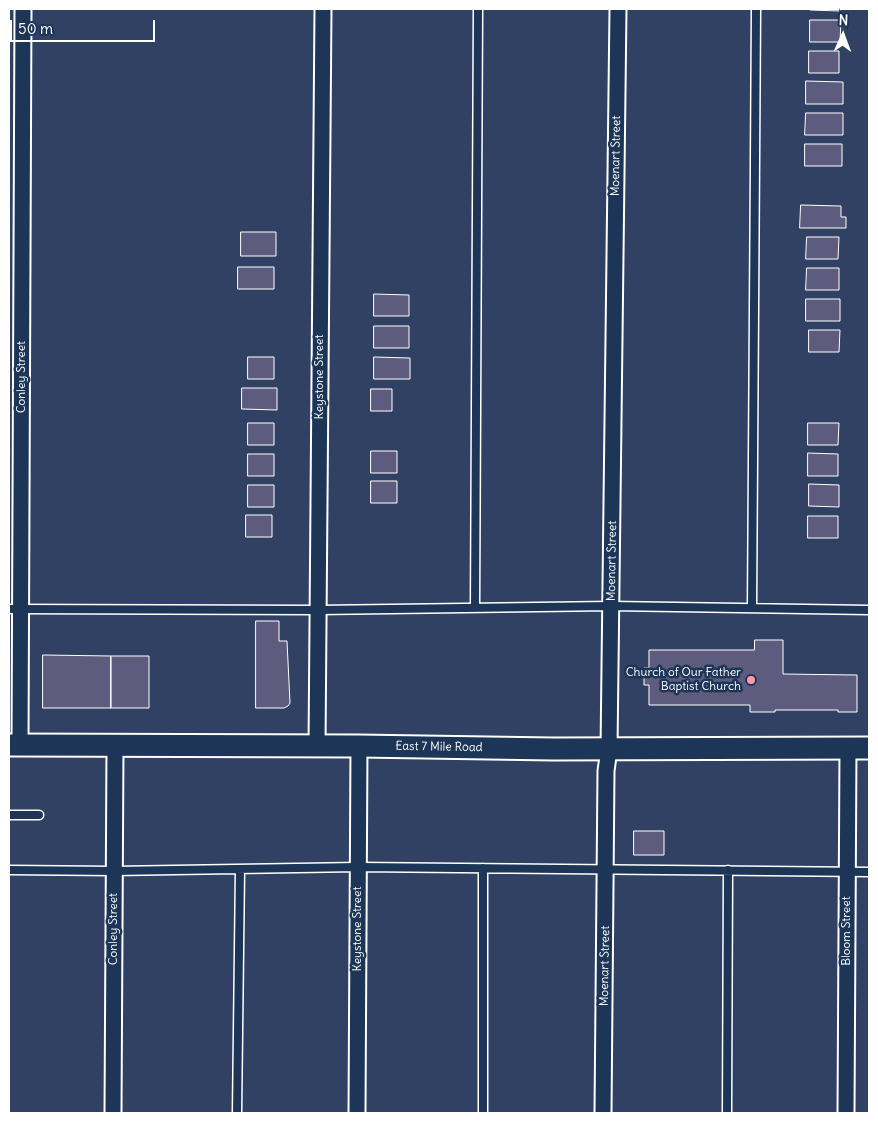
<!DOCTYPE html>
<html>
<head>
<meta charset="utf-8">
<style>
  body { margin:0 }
  #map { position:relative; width:878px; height:1122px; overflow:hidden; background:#304163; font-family:Delius,sans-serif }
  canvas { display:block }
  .frame { position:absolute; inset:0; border:10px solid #fff; pointer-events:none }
  .north { position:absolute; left:818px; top:10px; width:50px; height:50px; -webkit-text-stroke:4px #1d3557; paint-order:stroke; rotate:2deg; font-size:14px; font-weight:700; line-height:20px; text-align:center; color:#fff }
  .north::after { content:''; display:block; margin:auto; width:18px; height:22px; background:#fff; clip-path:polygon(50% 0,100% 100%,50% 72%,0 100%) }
  .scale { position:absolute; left:10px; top:20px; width:145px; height:22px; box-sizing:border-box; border:2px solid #fff; border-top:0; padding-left:6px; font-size:15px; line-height:18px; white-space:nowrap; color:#fff; -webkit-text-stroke:4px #1d3557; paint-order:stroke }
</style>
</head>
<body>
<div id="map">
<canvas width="878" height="1122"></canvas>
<div class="frame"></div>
<div class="north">N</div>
<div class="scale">50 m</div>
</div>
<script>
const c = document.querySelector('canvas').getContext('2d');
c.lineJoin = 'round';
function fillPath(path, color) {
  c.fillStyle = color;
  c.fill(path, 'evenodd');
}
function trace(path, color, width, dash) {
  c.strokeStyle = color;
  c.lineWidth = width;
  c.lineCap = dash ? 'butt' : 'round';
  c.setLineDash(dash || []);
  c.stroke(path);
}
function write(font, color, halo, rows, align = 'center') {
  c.font = font + ' Delius,sans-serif';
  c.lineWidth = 5;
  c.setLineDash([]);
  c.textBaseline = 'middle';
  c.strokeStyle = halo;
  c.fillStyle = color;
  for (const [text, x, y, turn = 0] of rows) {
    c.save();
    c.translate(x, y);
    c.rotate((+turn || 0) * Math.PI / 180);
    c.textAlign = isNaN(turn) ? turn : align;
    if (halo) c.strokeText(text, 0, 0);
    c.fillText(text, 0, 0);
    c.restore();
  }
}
const building = new Path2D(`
  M810 9H840V11L810 10Z
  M810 20H841L840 42H810Z
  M809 51H839V73H809Z
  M806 81 843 82V104H806Z
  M806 113H843V135H805Z
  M805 144H842V166H805Z
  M801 205 841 206V217H846V228H800Z
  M241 232H276V256H241Z
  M807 237H839L838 259H806Z
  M238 267H274V289H238Z
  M807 268H839V290H806Z
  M374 294 409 295V316H374Z
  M806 299H840V321H806Z
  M374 326H409V348H374Z
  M809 330H840L839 352H809Z
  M248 357H274V379H248Z
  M374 357 410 358V379H374Z
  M242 388H277V410L242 409Z
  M371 389H392V411H371Z
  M248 423H274V445H248Z
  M808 423H839L838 445H808Z
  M371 451H397V473H371Z
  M808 453 838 454V476H808Z
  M248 454H274V476H248Z
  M371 481H397V503H371Z
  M809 484 839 485V507L809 506Z
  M248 485H274V507H248Z
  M246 515H272V537H246Z
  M808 516H838V538H808Z
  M256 621H279V641H287L290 703 288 706 284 708H256Z
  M755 640H783V674L857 675V712H838V710H775V712H750V705H649V685H644V668H649V650H754Z
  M43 655 111 656V708H43Z
  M111 656H149V708H111Z
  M634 831H664V855H634Z`);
fillPath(building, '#5d5c7f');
trace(building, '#fff', 1);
const lane = new Path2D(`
  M475 608 478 9
  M752 608 756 9
  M9 609 318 610 611 606 869 610
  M9 815H39
  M9 870 114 871 358 867 869 872
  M237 1113 240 869
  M483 1113V868
  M727 1113 728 870`);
const street = new Path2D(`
  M20 745 23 9
  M317 746 323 9
  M113 1113 115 746
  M357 1113 359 746
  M603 1113 606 771 609 749 618 9
  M846 1113 848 748`);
const secondary = new Path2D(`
  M9 745 359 746 553 749 869 748`);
trace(lane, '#fff', 11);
trace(street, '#fff', 19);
trace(secondary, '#fff', 25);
trace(lane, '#1d3557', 8);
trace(street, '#1d3557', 15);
trace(secondary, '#1d3557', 21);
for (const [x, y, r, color] of [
  [751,680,5,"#ff9aa2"]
]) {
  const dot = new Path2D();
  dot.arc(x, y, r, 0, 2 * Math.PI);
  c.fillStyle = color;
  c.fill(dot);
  trace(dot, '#1d3557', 2);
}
write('12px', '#fff', '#1d3557', [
  ["Moenart Street",616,156,-89],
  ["Conley Street",22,377,-90],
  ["Keystone Street",320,377,-90],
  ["Moenart Street",612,561,-89],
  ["East 7 Mile Road",439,747,1],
  ["Conley Street",114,929,-90],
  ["Keystone Street",358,929,-90],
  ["Bloom Street",847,931,-90],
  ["Moenart Street",605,966,-89]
]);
write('12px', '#fff', '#1d3557', [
  ["Church of Our Father",741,673],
  ["Baptist Church",741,687]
], 'right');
</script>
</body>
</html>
